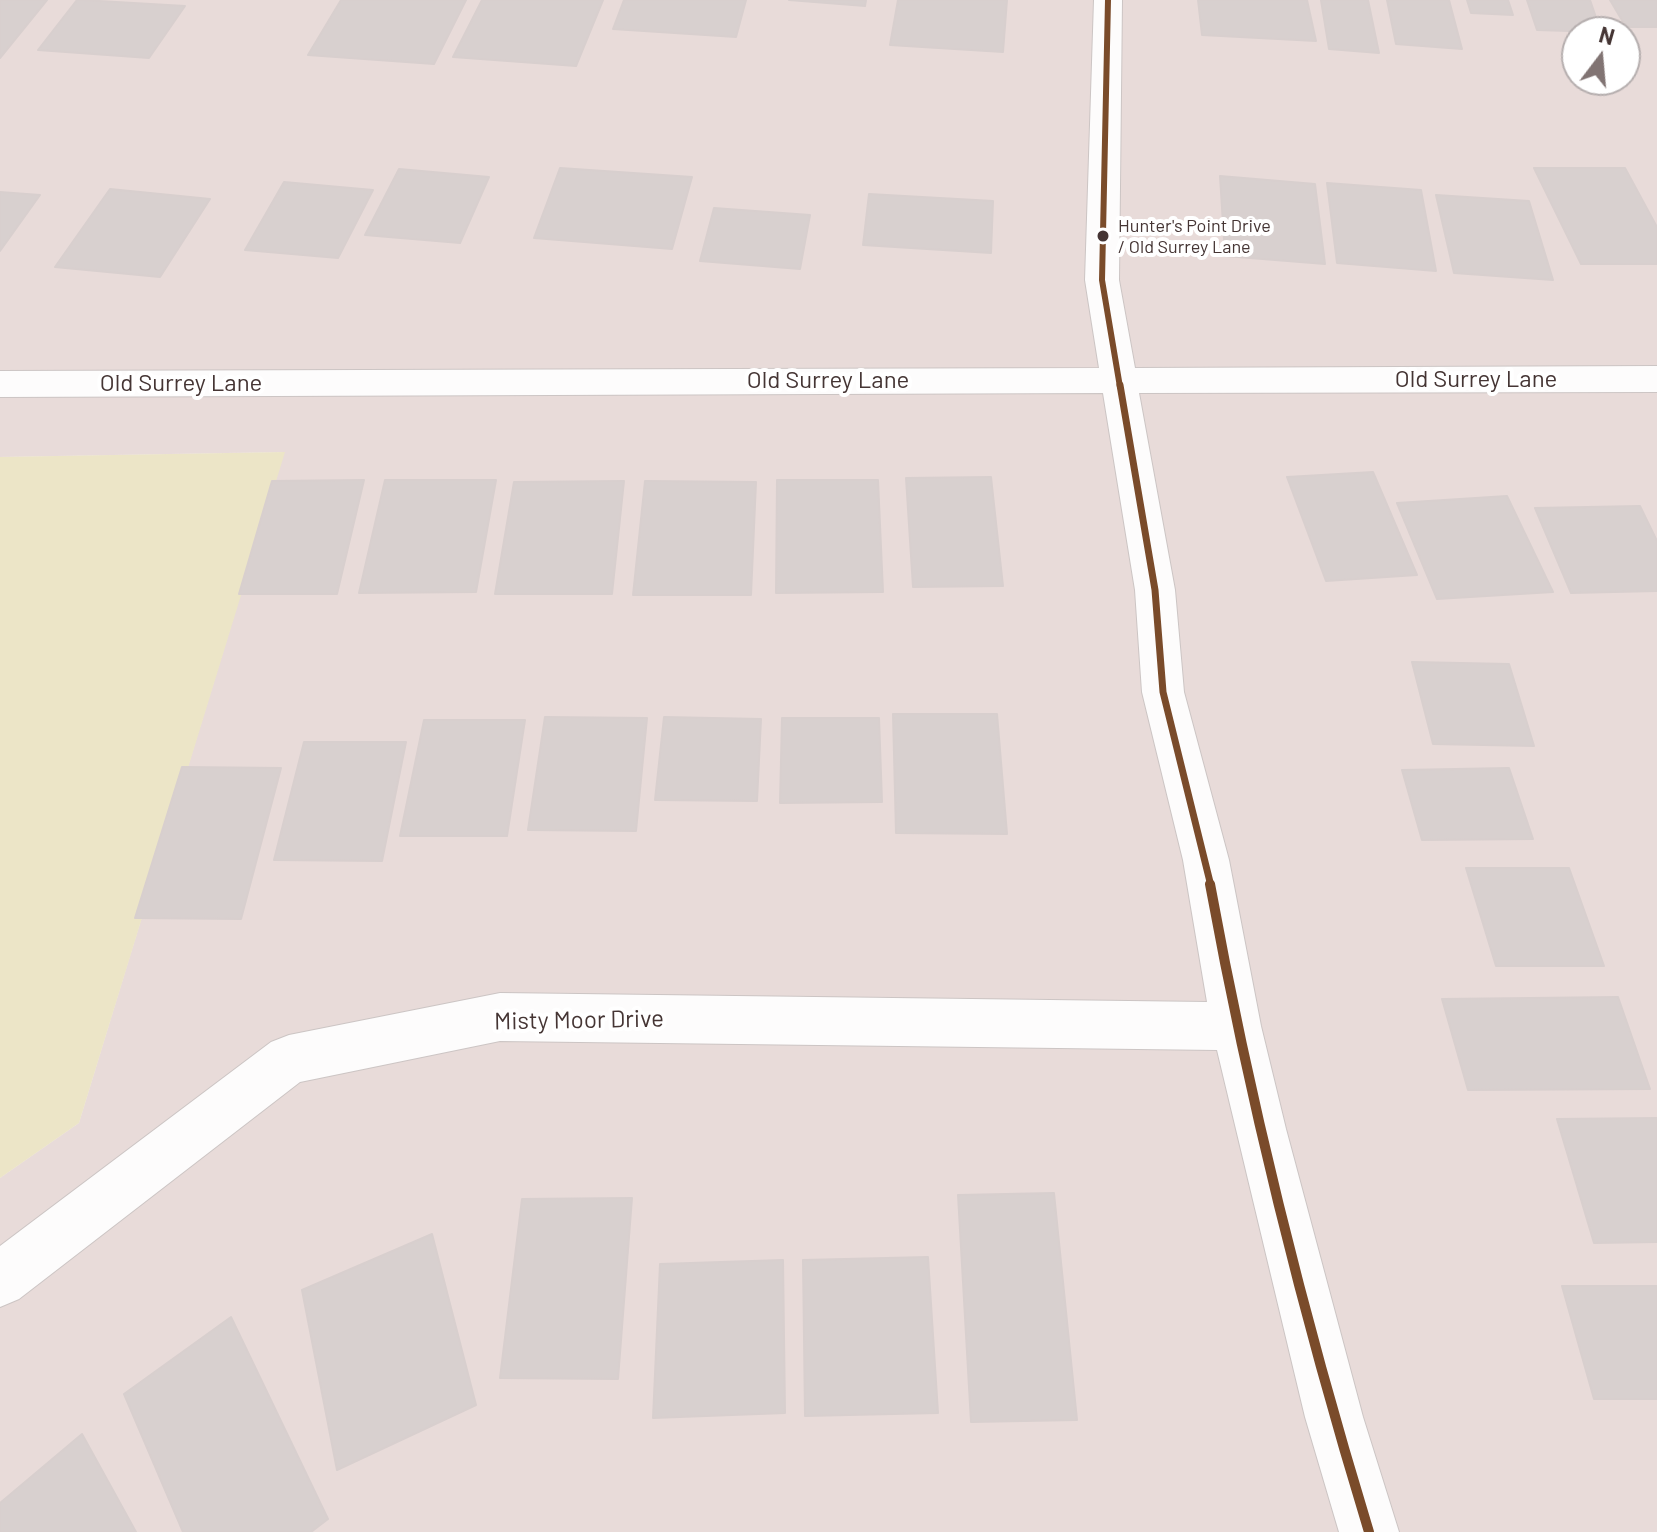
<!DOCTYPE html>
<html>
<head>
<meta charset="utf-8">
<style>
  body { margin:0 }
  #map { position:relative; width:1657px; height:1532px; overflow:hidden; background:#f0e9e8; font-family:Barlow,sans-serif }
  canvas { display:block }
  .north { position:absolute; left:1561px; top:16px; width:80px; height:80px; box-sizing:border-box; background:#fff; border:2px solid #b5aeae; border-radius:50%; rotate:16deg; font-size:22px; font-weight:700; line-height:32px; text-align:center; color:#453534 }
  .north::after { content:''; display:block; margin:auto; width:28px; height:36px; background:#817473; clip-path:polygon(50% 0,100% 100%,50% 72%,0 100%) }
</style>
</head>
<body>
<div id="map">
<canvas width="1657" height="1532"></canvas>
<div class="north">N</div>
</div>
<script>
const c = document.querySelector('canvas').getContext('2d');
c.lineJoin = 'round';
function fillPath(path, color) {
  c.fillStyle = color;
  c.fill(path, 'evenodd');
}
function trace(path, color, width, dash) {
  c.strokeStyle = color;
  c.lineWidth = width;
  c.lineCap = dash ? 'butt' : 'round';
  c.setLineDash(dash || []);
  c.stroke(path);
}
function write(font, color, halo, rows, align = 'center') {
  c.font = font + ' Barlow,sans-serif';
  c.lineWidth = 8;
  c.setLineDash([]);
  c.textBaseline = 'middle';
  c.strokeStyle = halo;
  c.fillStyle = color;
  for (const [text, x, y, turn = 0] of rows) {
    c.save();
    c.translate(x, y);
    c.rotate((+turn || 0) * Math.PI / 180);
    c.textAlign = isNaN(turn) ? turn : align;
    if (halo) c.strokeText(text, 0, 0);
    c.fillText(text, 0, 0);
    c.restore();
  }
}
fillPath(new Path2D(`
  M0 0H1657V1532H0V1178L79 1123 284 452 0 457ZM1577 32H1625V80H1577Z`), '#e8dbd9');
fillPath(new Path2D(`
  M285 452 79 1123 0 1178V457Z`), '#ece5c7');
const building = new Path2D(`
  M0 0H47L0 58Z
  M77 0H82L185 6 149 58 38 50Z
  M341 0H466L434 64 308 55Z
  M482 0H603L576 66 453 57Z
  M624 0H746L736 37 613 29Z
  M789 0H866L865 6Z
  M898 0H1007L1003 52 890 45Z
  M1198 0H1307L1316 41 1202 35Z
  M1321 0H1368L1379 53 1329 49Z
  M1387 0H1449L1462 49 1396 44Z
  M1467 0H1508L1513 15 1471 13Z
  M1527 0H1590L1601 32 1537 30Z
  M1610 0H1657V27H1626Z
  M560 168 692 177 672 249 534 238Z
  M1534 168H1625L1657 227V264H1581Z
  M399 169 489 177 460 243 365 235Z
  M1220 176 1315 184 1325 264 1225 256Z
  M284 182 373 190 338 258 245 250Z
  M1327 183 1421 190 1436 271 1337 263Z
  M110 189 210 199 160 277 55 267Z
  M0 192 40 195 0 251Z
  M869 194 993 201 991 253 863 245Z
  M1436 195 1529 201 1553 280 1454 273Z
  M714 208 810 215 800 269 700 261Z
  M1373 472 1417 575 1326 581 1287 477Z
  M991 477 1003 586 913 587 906 478Z
  M364 480 337 594H239L272 481Z
  M385 480H496L476 592 359 593Z
  M777 480H878L883 592 776 593Z
  M624 481 612 594H495L514 482Z
  M645 481 756 482 751 595H633Z
  M1507 496 1553 592 1437 599 1397 503Z
  M1640 506 1657 541V591L1571 593 1535 508Z
  M1412 662 1509 664 1534 746 1433 744Z
  M893 714H997L1007 834 896 833Z
  M545 717 647 718 636 831 528 830Z
  M664 717 761 719 757 801 655 800Z
  M782 718H879L882 802 780 803Z
  M424 720H525L507 836H400Z
  M304 742H406L382 861 274 860Z
  M182 767 281 768 241 919 135 918Z
  M1509 768 1533 839 1422 840 1402 770Z
  M1466 868H1569L1604 966H1496Z
  M1618 997 1650 1089 1468 1090 1442 999Z
  M1657 1118V1242L1594 1243 1557 1119Z
  M1054 1193 1077 1420 971 1422 958 1195Z
  M632 1198 618 1379 500 1378 522 1199Z
  M432 1234 476 1405 337 1470 302 1290Z
  M928 1257 938 1413 805 1416 803 1260Z
  M783 1260 785 1413 653 1418 660 1264Z
  M1562 1286H1657V1399H1594Z
  M231 1317 328 1519 311 1532H183L124 1394Z
  M82 1434 136 1532H0V1503Z`);
fillPath(building, '#d8d0cf');
trace(building, '#d8cfce', 2);
const minor = new Path2D(`
  M1094 0H1122L1119 280 1135 368 1657 366V392L1139 393 1175 590 1184 692 1229 860 1261 1026 1286 1129 1363 1417 1399 1532H1339L1305 1417 1217 1050 500 1041 300 1082 19 1299 0 1307V1246L271 1042 289 1035 500 993 1207 1002 1183 860 1142 692 1135 590 1103 393 0 397V371L1099 368 1085 280Z`);
trace(minor, '#ccc5c4', 2);
fillPath(minor, '#fdfcfc');
trace(new Path2D(`
  M1108 0 1102 280 1120 387`), '#7a4b2a', 6);
trace(new Path2D(`
  M1120 385 1155 590 1163 692 1211 886`), '#7a4b2a', 7);
trace(new Path2D(`
  M1210 884C1250 1103 1304 1319 1369 1532`), '#7a4b2a', 10);
for (const [x, y, r, color] of [
  [1103,236,7,"#453534"]
]) {
  const dot = new Path2D();
  dot.arc(x, y, r, 0, 2 * Math.PI);
  c.fillStyle = color;
  c.fill(dot);
  trace(dot, '#fff', 3);
}
write('18px', '#453534', '#fff', [
  ["Hunter's Point Drive",1118,226],
  ["/ Old Surrey Lane",1118,247]
], 'left');
write('24px', '#453534', '#fff', [
  ["Old Surrey Lane",1476,379],
  ["Old Surrey Lane",828,380],
  ["Old Surrey Lane",181,383],
  ["Misty Moor Drive",579,1020,-1]
]);
</script>
</body>
</html>
